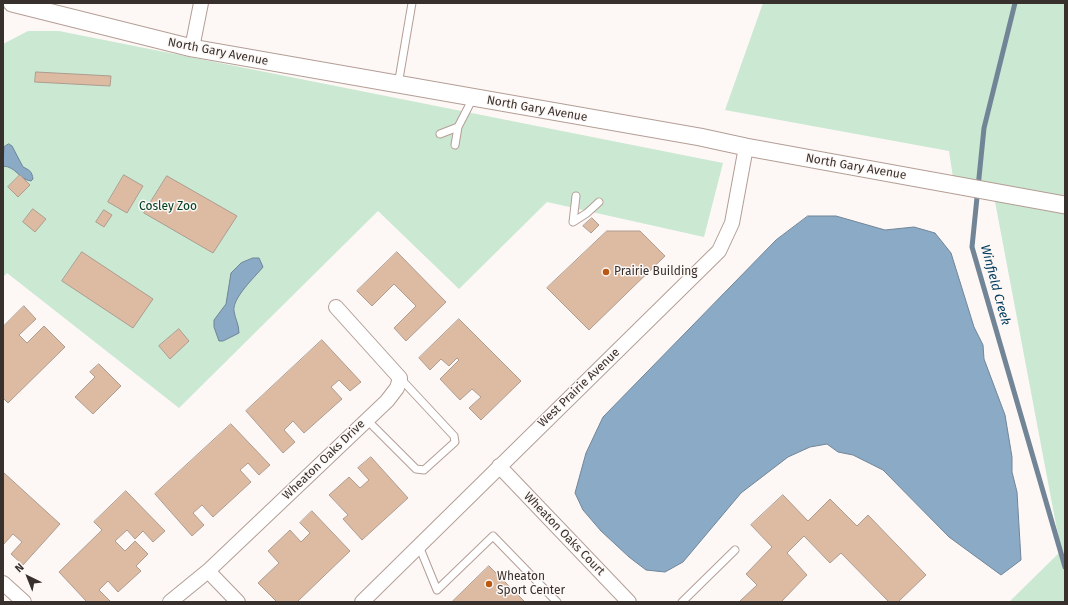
<!DOCTYPE html>
<html>
<head>
<meta charset="utf-8">
<style>
  body { margin:0 }
  #map { position:relative; width:1068px; height:605px; overflow:hidden; background:#fdf8f6; font-family:"Fira Sans",sans-serif }
  canvas { display:block }
  .frame { position:absolute; inset:0; border:4px solid #38302c; pointer-events:none }
  .north { position:absolute; left:8px; top:557px; width:40px; height:40px; -webkit-text-stroke:3px #fdf8f6; paint-order:stroke; rotate:317deg; font-size:11px; font-weight:700; line-height:16px; text-align:center; color:#38302c }
  .north::after { content:''; display:block; margin:auto; width:14px; height:18px; background:#38302c; clip-path:polygon(50% 0,100% 100%,50% 72%,0 100%) }
</style>
</head>
<body>
<div id="map">
<canvas width="1068" height="605"></canvas>
<div class="frame"></div>
<div class="north">N</div>
</div>
<script>
const c = document.querySelector('canvas').getContext('2d');
c.lineJoin = 'round';
function fillPath(path, color) {
  c.fillStyle = color;
  c.fill(path, 'evenodd');
}
function trace(path, color, width, dash) {
  c.strokeStyle = color;
  c.lineWidth = width;
  c.lineCap = dash ? 'butt' : 'round';
  c.setLineDash(dash || []);
  c.stroke(path);
}
function write(font, color, halo, rows, align = 'center') {
  c.font = font + ' "Fira Sans",sans-serif';
  c.lineWidth = 3;
  c.setLineDash([]);
  c.textBaseline = 'middle';
  c.strokeStyle = halo;
  c.fillStyle = color;
  for (const [text, x, y, turn = 0] of rows) {
    c.save();
    c.translate(x, y);
    c.rotate((+turn || 0) * Math.PI / 180);
    c.textAlign = isNaN(turn) ? turn : align;
    if (halo) c.strokeText(text, 0, 0);
    c.fillText(text, 0, 0);
    c.restore();
  }
}
fillPath(new Path2D(`
  M763 3H1065V602H1009L1061 551 993 191 954 184 949 151 725 110Z
  M28 31H59L723 163 704 237 547 202 459 289 378 211 179 408 7 273 3 277V44Z`), '#cae8d2');
const water = new Path2D(`
  M9 144 12 146 23 167C29 170 32 171 33 179L31 181C18 179 17 167 3 166L4 147Z
  M808 216H836L885 230 914 227 935 233 951 253 974 327 983 345 984 359 1005 415 1012 457V472L1017 492 1021 560 1001 575 949 537 883 470 853 455 838 452 827 444 810 447 788 457 741 493 683 562 665 572 646 570 629 557 601 531 583 510 575 493 586 453 603 417 776 240Z
  M253 258H259L263 267C255 277 232 298 234 311 235 319 239 324 239 333L223 341H219L214 327V320L226 304 231 273 241 263Z`);
fillPath(water, '#8aaac5');
trace(water, '#718597', 1);
trace(new Path2D(`
  M1015 3 984 128 972 247 1065 567`), '#718597', 5);
const building = new Path2D(`
  M36 72 111 76 110 86 35 82Z
  M20 175 30 185 18 197 8 187Z
  M124 175 143 186 127 213 108 202Z
  M167 176 237 216 213 253 144 213Z
  M33 209 46 219 35 232 23 222Z
  M104 210 112 215 104 227 96 222Z
  M592 218 599 225 591 233 583 226Z
  M607 231H640L665 256 589 330 547 288Z
  M82 252 153 299 133 328 62 281Z
  M397 252 446 302 406 341 394 328 416 306 394 284 372 306 357 291Z
  M24 306 36 319 19 335 27 343 44 326 65 347 8 403 3 398V327Z
  M459 319 521 381 481 420 469 408 481 397 472 389 460 400 440 379 459 360 457 358 449 366 441 359 430 370 419 358Z
  M179 329 189 341 170 359 159 346Z
  M322 340 361 382 350 391 339 380 331 387 342 399 304 433 293 421 284 430 295 442 283 453 246 411Z
  M99 364 121 386 93 414 75 397 95 377 90 372Z
  M231 424 270 465 259 475 248 463 240 470 251 482 213 517 202 505 193 513 204 525 192 536 155 494Z
  M371 457 408 498 362 540 343 519 348 515 329 495 349 477 360 488 369 480 358 468Z
  M3 472 60 524 23 565 11 554 22 542 13 534 3 545Z
  M126 491 165 531 153 542 143 531 135 539 127 530 115 541 125 551 135 541 148 554 136 566 141 571 118 592 108 581 99 590 110 601 109 602H87L59 572 102 530 94 522Z
  M783 495 808 521 830 499 857 526 868 515 926 575 898 602H889L841 553 830 563 804 536 787 553 807 575 781 602H739L757 585 746 574 772 547 751 525Z
  M312 511 350 551 297 602H277L258 583 279 563 268 551 290 530 301 542 310 533 300 523Z
  M489 566 525 602H452Z`);
fillPath(building, '#ddbba2');
trace(building, '#ae9c8f', 1);
const service = new Path2D(`
  M398 85 412 3
  M440 134 458 127
  M455 145 458 127 473 98
  M576 196 573 222 587 213 599 202
  M367 420 416 469 424 470 455 442 454 436 400 378
  M419 546 437 590 493 536 557 602
  M682 602 735 550`);
const minor = new Path2D(`
  M192 48 201 3
  M499 466 629 602
  M208 571 238 602
  M3 583 24 602
  M170 602 208 571 387 401 397 388 400 378 336 307
  M362 602 719 251 732 223 746 147`);
const tertiary = new Path2D(`
  M12 3 192 48 700 137 746 147 1065 205`);
trace(service, '#b49e96', 9);
trace(minor, '#b49e96', 16);
trace(tertiary, '#b49e96', 19);
trace(service, '#fff', 7);
trace(minor, '#fff', 14);
trace(tertiary, '#fff', 17);
for (const [x, y, r, color] of [
  [606,272,4,"#b95913"],
  [489,584,4,"#b95913"]
]) {
  const dot = new Path2D();
  dot.arc(x, y, r, 0, 2 * Math.PI);
  c.fillStyle = color;
  c.fill(dot);
  trace(dot, '#fdf8f6', 1.5);
}
write('12px', '#38302c', '#fdf8f6', [
  ["North Gary Avenue",218,52,11],
  ["North Gary Avenue",537,109,10],
  ["North Gary Avenue",856,167,10],
  ["West Prairie Avenue",579,388,-44],
  ["Wheaton Oaks Drive",324,460,-44],
  ["Wheaton Oaks Court",564,534,46]
]);
write('12px', '#024221', '#fdf8f6', [
  ["Cosley Zoo",168,207]
]);
write('12px', '#38302c', '#fdf8f6', [
  ["Prairie Building",614,272],
  ["Wheaton",497,577],
  ["Sport Center",497,591]
], 'left');
write('italic 13px', '#013c5f', '#fdf8f6', [
  ["Winfield Creek",995,285,75]
]);
</script>
</body>
</html>
